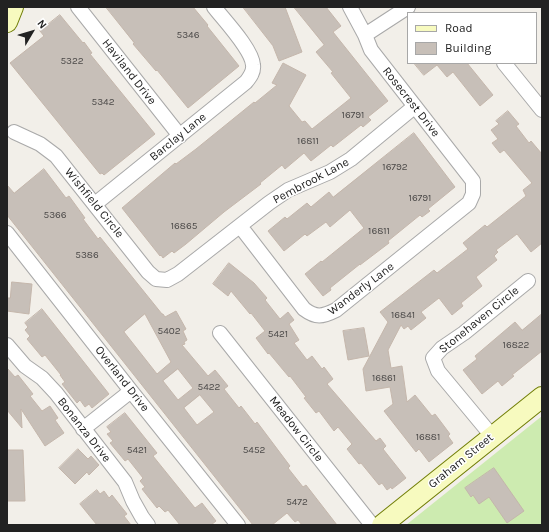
<!DOCTYPE html>
<html>
<head>
<meta charset="utf-8">
<style>
  body { margin:0 }
  #map { position:relative; width:549px; height:532px; overflow:hidden; background:#f2efe9; font-family:Karla,sans-serif }
  canvas { display:block }
  .frame { position:absolute; inset:0; border:8px solid #222; pointer-events:none }
  .legend { position:absolute; left:407px; top:12px; width:130px; height:52px; box-sizing:border-box; background:#fff; border:1px solid #a7a7a7; margin:0; padding:5px 7px; list-style:none; font-size:12px; color:#222 }
  .legend li { display:flex; align-items:center; gap:8px; height:20px }
  .legend b { width:20px; border:1px solid #a7a7a7 }
  .north { position:absolute; left:12px; top:12px; width:40px; height:40px; -webkit-text-stroke:3px #fff; paint-order:stroke; rotate:52deg; font-size:11px; font-weight:700; line-height:16px; text-align:center; color:#222 }
  .north::after { content:''; display:block; margin:auto; width:14px; height:18px; background:#222; clip-path:polygon(50% 0,100% 100%,50% 72%,0 100%) }
</style>
</head>
<body>
<div id="map">
<canvas width="549" height="532"></canvas>
<div class="frame"></div>
<ul class="legend">
<li><b style="height:5px;background:#f7fabf"></b>Road</li>
<li><b style="height:11px;background:#c7bfb8"></b>Building</li>
</ul>
<div class="north">N</div>
</div>
<script>
const c = document.querySelector('canvas').getContext('2d');
c.lineJoin = 'round';
function fillPath(path, color) {
  c.fillStyle = color;
  c.fill(path, 'evenodd');
}
function trace(path, color, width, dash) {
  c.strokeStyle = color;
  c.lineWidth = width;
  c.lineCap = dash ? 'butt' : 'round';
  c.setLineDash(dash || []);
  c.stroke(path);
}
function write(font, color, halo, rows, align = 'center') {
  c.font = font + ' Karla,sans-serif';
  c.lineWidth = 3;
  c.setLineDash([]);
  c.textBaseline = 'middle';
  c.strokeStyle = halo;
  c.fillStyle = color;
  for (const [text, x, y, turn = 0] of rows) {
    c.save();
    c.translate(x, y);
    c.rotate((+turn || 0) * Math.PI / 180);
    c.textAlign = isNaN(turn) ? turn : align;
    if (halo) c.strokeText(text, 0, 0);
    c.fillText(text, 0, 0);
    c.restore();
  }
}
fillPath(new Path2D(`
  M542 416V525H406Z`), '#cdebb0');
const building = new Path2D(`
  M106 7H193L208 25 207 26 239 66 188 108 157 70 156 71 133 44 134 43Z
  M243 7H285L302 52 279 61 273 46Z
  M294 7H326L341 26 333 32 388 101 368 117 371 120 363 127 361 125 333 147 331 145 311 161 304 153 285 169 282 165 260 183 261 184 224 212 186 244 174 253 172 251 163 258 161 255 160 256 122 208 175 163 176 164 196 149 254 102 255 103 277 85 272 83 283 63 306 75 289 106 302 122 305 121 312 129 351 98 331 73 333 72 316 52 324 45Z
  M60 15 83 43 84 42 92 53 90 54 155 134 104 175 102 173 100 174 10 63 44 36 40 31Z
  M414 63H467L493 95 480 106 453 72 447 77 437 65 424 75Z
  M508 111 519 124 516 126 529 143 531 141 542 154V243L531 252 517 234 496 250 498 252 494 256 497 260 476 277 482 286 461 303 463 306 452 315 439 298 421 312 426 318 411 330 408 326 404 329 401 325 388 350 391 368 402 366 407 402 415 395 432 416 435 414 450 434 448 436 453 443 429 462 419 449 416 452 384 411 393 404 390 387 366 391 363 369 388 322 380 312 434 270 437 273 468 249 463 243 485 225 487 227 526 196 523 190 532 183 504 150 500 153 492 143 498 139 491 130 499 124 496 121Z
  M414 133 455 187 428 209 430 211 422 217 420 215 388 241 389 243 360 265V264L330 288 331 290 323 296 305 274 321 261 322 262 364 228 350 210 330 227 326 222 307 236 305 234 284 251 268 231 285 217 287 219 307 203 311 207 329 192 333 197Z
  M44 169 66 198 69 196 85 218 83 219 98 239 100 237 162 314H163L165 317 176 311 186 329 183 331 187 340 184 342 185 344 182 345 208 376 215 370 228 386 224 389 239 408 241 406 255 424 257 422 290 466 288 468 303 487 306 485 337 525H302L298 520 295 522 287 513 272 525H253L7 215V185L14 193ZM145 314 171 362 157 374 124 332ZM178 369 193 388 178 400 163 381ZM200 395 214 412 197 425 184 408Z
  M229 263 254 283 267 298 265 300 280 319 288 312 294 320 289 324 299 340 294 343 307 360 312 356 322 369 324 367 333 379 327 384 376 441 380 438 386 446 383 449 406 478 392 489 391 487 387 490 382 483 379 485 361 463 359 464 347 449 352 444 338 427 334 431 319 411 316 413 304 398 306 397 290 376 289 377 269 353 268 354 256 338 265 331 251 313 250 314 231 291 228 296 213 284Z
  M12 282 32 284 29 314 7 311V298H10Z
  M42 309 109 394 92 408 89 404 85 407 80 400 77 403 62 384 65 382 60 375H61L45 355 42 357 27 339 30 336 25 330 28 327 25 323Z
  M542 314V351L512 375 514 376 502 386 498 381 482 394 463 370 477 359 475 356 515 322 522 330Z
  M364 328 369 356 348 360 343 331Z
  M7 368 15 377 18 375 33 394 30 396 42 411 50 406 58 418 55 420 64 433 45 446 21 409 22 428 7 410Z
  M125 413 157 453 153 456 195 508 202 503 216 521 211 525H180L168 510 165 512 159 506 157 508 142 489 145 487 140 481 143 478 128 459 125 461 110 443 113 441 107 434 111 432 107 427Z
  M78 449 88 459 91 456 99 465 89 475 87 472 75 484 59 468Z
  M7 450H23L25 501H7Z
  M494 468 524 511 507 523 489 497 479 504 473 495 471 497 465 488Z
  M97 490 100 494 104 491 109 498 112 495 127 514 124 516 131 525H97L80 504Z`);
fillPath(building, '#c7bfb8');
trace(building, '#c4b6ab', 1);
const street = new Path2D(`
  M78 7 180 136
  M365 35 408 7
  M504 63 542 110
  M14 132 40 144 56 156 148 272 156 279 167 280 178 274 269 203 288 190 330 172 351 159 414 107
  M95 204 246 82C250 77 254 72 253 65 252 49 224 20 214 7
  M240 226 304 309C316 318 322 317 336 310L469 203 473 194V181L371 50 365 35 350 7
  M7 233 131 391 238 525
  M220 333 372 525
  M7 345 25 366 42 378 56 393 125 482 133 501 142 517 148 525
  M83 429 131 391
  M492 436 438 371 433 358 442 348 464 333 528 281`);
const secondary = new Path2D(`
  M7 22 13 7
  M382 525 542 397`);
trace(street, '#a9a9a9', 16);
trace(secondary, '#707d05', 22);
trace(street, '#fff', 14);
trace(secondary, '#f7fabf', 20);
write('10px', '#4b4948', null, [
  ["5346",188,35],
  ["5322",72,61],
  ["5342",103,102],
  ["16791",353,115],
  ["16811",308,141],
  ["16792",395,167],
  ["16791",420,198],
  ["5366",55,215],
  ["16865",184,226],
  ["16811",379,231],
  ["5386",87,255],
  ["16841",403,315],
  ["5402",169,331],
  ["5421",278,334],
  ["16822",516,345],
  ["16861",384,378],
  ["5422",209,387],
  ["16881",428,437],
  ["5421",137,450],
  ["5452",254,450],
  ["5472",297,502]
]);
write('12px', '#222', '#fff', [
  ["Haviland Drive",129,72,52],
  ["Rosecrest Drive",411,102,52],
  ["Barclay Lane",178,137,-39],
  ["Pembrook Lane",311,181,-28],
  ["Wishfield Circle",94,203,51],
  ["Wanderly Lane",361,289,-37],
  ["Stonehaven Circle",479,320,-39],
  ["Overland Drive",122,379,52],
  ["Meadow Circle",296,429,52],
  ["Bonanza Drive",84,430,52],
  ["Graham Street",461,461,-39]
]);
</script>
</body>
</html>
